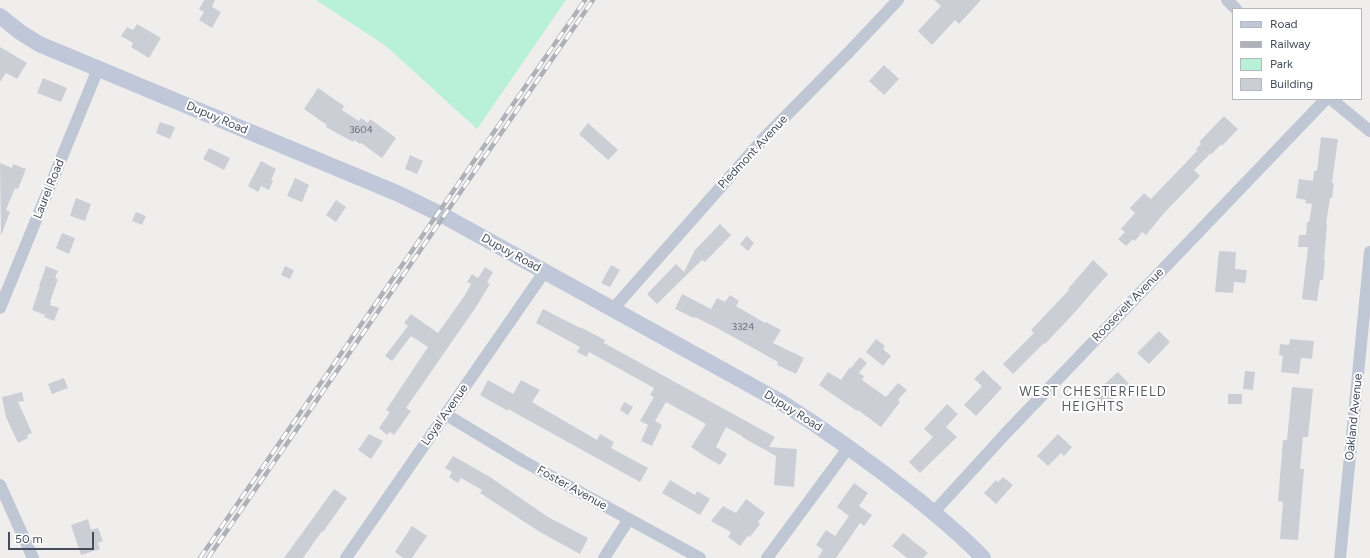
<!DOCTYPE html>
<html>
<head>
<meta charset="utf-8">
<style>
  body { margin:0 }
  #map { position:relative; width:1370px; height:558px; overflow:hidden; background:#f0eeed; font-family:Figtree,sans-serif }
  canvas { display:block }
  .legend { position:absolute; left:1232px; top:8px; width:130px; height:92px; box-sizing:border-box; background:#fff; border:1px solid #b5b8be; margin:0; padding:5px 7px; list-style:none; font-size:12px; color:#454d5c }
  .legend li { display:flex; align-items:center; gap:8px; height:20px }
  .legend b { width:20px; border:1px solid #b5b8be }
  .scale { position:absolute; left:8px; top:532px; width:86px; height:18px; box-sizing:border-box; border:2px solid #454d5c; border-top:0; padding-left:5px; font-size:12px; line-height:14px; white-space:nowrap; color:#454d5c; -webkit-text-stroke:3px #fff; paint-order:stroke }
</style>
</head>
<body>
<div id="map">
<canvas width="1370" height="558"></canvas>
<ul class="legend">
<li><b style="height:5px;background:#bfc7d8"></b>Road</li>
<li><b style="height:5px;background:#afb1b8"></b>Railway</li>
<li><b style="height:11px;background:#b9f1d8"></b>Park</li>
<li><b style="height:11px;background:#ccced6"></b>Building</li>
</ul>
<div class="scale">50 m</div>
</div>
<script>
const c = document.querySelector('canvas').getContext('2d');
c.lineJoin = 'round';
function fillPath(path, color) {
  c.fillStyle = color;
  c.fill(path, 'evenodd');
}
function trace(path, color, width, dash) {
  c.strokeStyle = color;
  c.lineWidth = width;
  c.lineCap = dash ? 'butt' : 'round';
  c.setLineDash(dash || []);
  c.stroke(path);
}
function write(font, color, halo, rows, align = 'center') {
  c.font = font + ' Figtree,sans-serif';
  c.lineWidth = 4;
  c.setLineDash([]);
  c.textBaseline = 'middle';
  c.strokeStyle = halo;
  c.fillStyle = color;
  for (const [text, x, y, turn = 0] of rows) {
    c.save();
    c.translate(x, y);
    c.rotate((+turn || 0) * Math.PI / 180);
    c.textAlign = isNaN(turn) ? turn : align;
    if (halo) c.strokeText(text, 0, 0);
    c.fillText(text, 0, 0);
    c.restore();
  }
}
fillPath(new Path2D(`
  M316 0H566L477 129 386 46Z`), '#b9f1d8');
fillPath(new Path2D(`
  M204 0H215L212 7 221 12 212 28 199 20 204 12 199 9Z
  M934 0H981L959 24 955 20 932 45 918 31 941 6Z
  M137 24 161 38 149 58 131 47 133 43 121 36 127 27 133 30Z
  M0 47 27 63 17 79 6 73 0 82Z
  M884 65 899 79 884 95 869 81Z
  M43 78 67 88 61 102 37 93Z
  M318 88 344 106 342 110 359 121 361 118 368 123 370 119 396 138 382 158 361 143 360 144 354 140 353 142 326 127 327 125 304 109Z
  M1224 116 1238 129 1222 146 1221 144 1212 154 1211 153 1194 170 1200 176 1165 212 1146 235 1142 232 1135 241 1133 239 1126 246 1118 239 1125 232 1121 229 1135 213 1130 208 1144 193 1151 199 1197 151 1196 149 1201 144 1199 142Z
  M160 122 175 127 170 139 156 133Z
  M588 123 618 150 608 160 579 134Z
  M1321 137 1338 139 1332 183H1334L1332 198H1330L1326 224H1327L1324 261H1325L1323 280H1320L1317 301 1302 299 1308 247H1298L1299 235H1306L1307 222H1309L1312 204 1305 203 1306 200 1296 198 1299 179 1313 181 1314 171H1317Z
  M209 148 230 158 224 170 203 159Z
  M410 155 423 161 417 174 405 169Z
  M261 161 276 169 271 180 273 181 269 190 261 186 258 192 248 186Z
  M0 163 12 168 13 164 26 169 18 189 15 188 6 210 10 212 1 236Z
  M295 178 309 185 302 202 287 196Z
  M76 198 91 204 85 221 70 216Z
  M336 200 346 207 336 222 326 215Z
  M136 212 146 216 142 225 132 221Z
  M720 224 731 235 705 262 702 260 657 304 647 294 676 264 684 272 695 250Z
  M62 233 75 238 69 254 56 248Z
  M747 236 754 243 748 251 740 244Z
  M1219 251 1236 252 1235 269 1247 270 1245 283 1234 282 1233 293 1215 292Z
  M1093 260 1108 274 1076 311 1045 344 1044 343 1013 374 1003 364 1034 333 1031 330 1069 290 1068 289Z
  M611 265 620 270 610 287 601 283Z
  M46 266 58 271 55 278 58 279 50 302 51 303 50 305 59 308 54 321 44 317 45 315 32 310 40 286H39Z
  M285 266 294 270 290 279 281 275Z
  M485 267 493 272 487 282 490 284 476 307 406 408 411 411 394 435 390 432 387 435 379 428 390 412 386 410 428 347 411 336 392 361 385 356 408 326 404 323 411 314 438 333 465 295 471 284 467 282 472 274 478 278Z
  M682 294 711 309 717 298 725 302 730 295 739 301 736 306 765 323 766 322 781 330 773 343 804 358 796 374 777 365 778 362 719 329 695 317 694 318 675 309Z
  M543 309 580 328V327L605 340 604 343 775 437 769 447 797 449 794 487 774 485 776 456 742 437V436L726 427 716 447 727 454 720 465 706 457 691 447 706 424 666 402 655 421 662 425 652 446 641 441 648 425 640 421 654 397 650 395 654 388 589 352 587 357 577 352 580 347 536 323Z
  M1159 331 1170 342 1149 364 1137 353Z
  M876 339 885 346 883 349 891 356 883 366 866 352Z
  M1290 339 1314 341 1312 359 1301 358 1299 374 1281 372 1283 356 1279 355 1280 344 1289 345Z
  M860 357 867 363 859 373 864 376 862 380 886 397 898 383 907 390 898 400 900 402 881 427 858 410 857 411 819 385 828 372 841 380 850 367 851 368Z
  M983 370 1002 388 976 416 964 405 982 386 974 379Z
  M1245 371 1255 372 1253 390 1243 389Z
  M1118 372 1129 384 1103 408 1092 395Z
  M64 378 68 388 52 394 48 384Z
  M488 380 513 394 521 380 540 390 532 402 597 440 600 434 614 442 611 448 648 468 640 482 508 409V411L480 395Z
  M1292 387 1313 389 1308 437H1303L1300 469H1304L1298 540 1280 539 1283 502 1278 501 1283 440H1287Z
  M22 392 24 401 18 402 32 433 27 435 28 438 18 443 6 417 2 397Z
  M1228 394H1242V404H1228Z
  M624 402 633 407 628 415 620 410Z
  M947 404 958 414 946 427 957 437 920 473 909 462 933 437 924 429Z
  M369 434 383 441 371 459 358 450Z
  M1058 434 1072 447 1064 456 1061 453 1048 466 1037 456Z
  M453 456 490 477 548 517 588 538 580 554 540 532 480 493 482 490 461 478 458 483 449 477 452 472 445 468Z
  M1003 477 1013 485 996 504 984 493 996 480 998 482Z
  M670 480 695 495 697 491 710 499 700 515 662 493Z
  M854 483 868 493 859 506 872 515 864 526 860 523 836 558H818L823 550 816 545 826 530 835 536 849 516 837 507Z
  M334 489 347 498 323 532 322 531 303 558H284Z
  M746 499 765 513 758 522 760 524 750 537 748 536 740 546 728 537 731 532 711 521 723 506 736 513Z
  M88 519 91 530 98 528 103 541 98 543 100 549 81 555 71 525Z
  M412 526 427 536 412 558H403L395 552Z
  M903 533 928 553 923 558H907L892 546Z`), '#ccced6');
trace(new Path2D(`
  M1227 0 1236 9
  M1331 99 1370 131
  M0 308 98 69
  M613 309 765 137 849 52 898 0
  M445 414 523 461 700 558
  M0 485 33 558
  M933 513 1007 432 1326 99
  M346 558 545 271
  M604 558 629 519
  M767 558 849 447
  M1340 558 1370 252`), '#c0c7d4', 12);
trace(new Path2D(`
  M0 16 20 32 39 44 399 194 444 216 781 402C828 432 873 464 917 499 940 518 963 536 983 558`), '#bfc7d8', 16);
const rail = new Path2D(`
  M200 558 585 0
  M208 558 593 0`);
trace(rail, '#afb1b8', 4.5);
trace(rail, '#fff', 3, [9]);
write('10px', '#676d7a', null, [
  ["3604",361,130],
  ["3324",743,327]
]);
write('12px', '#454d5c', '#fff', [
  ["Dupuy Road",217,118,23],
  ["Piedmont Avenue",753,152,-47],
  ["Laurel Road",49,189,-68],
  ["Dupuy Road",511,253,29],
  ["Roosevelt Avenue",1128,305,-46],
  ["Dupuy Road",793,411,32],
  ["Loyal Avenue",445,415,-55],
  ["Oakland Avenue",1354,417,-84],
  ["Foster Avenue",572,488,29]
]);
c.letterSpacing = '1px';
write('13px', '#5a5c63', '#fff', [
  ["WEST CHESTERFIELD",1093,392],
  ["HEIGHTS",1093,407]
]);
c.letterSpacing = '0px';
</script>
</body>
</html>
